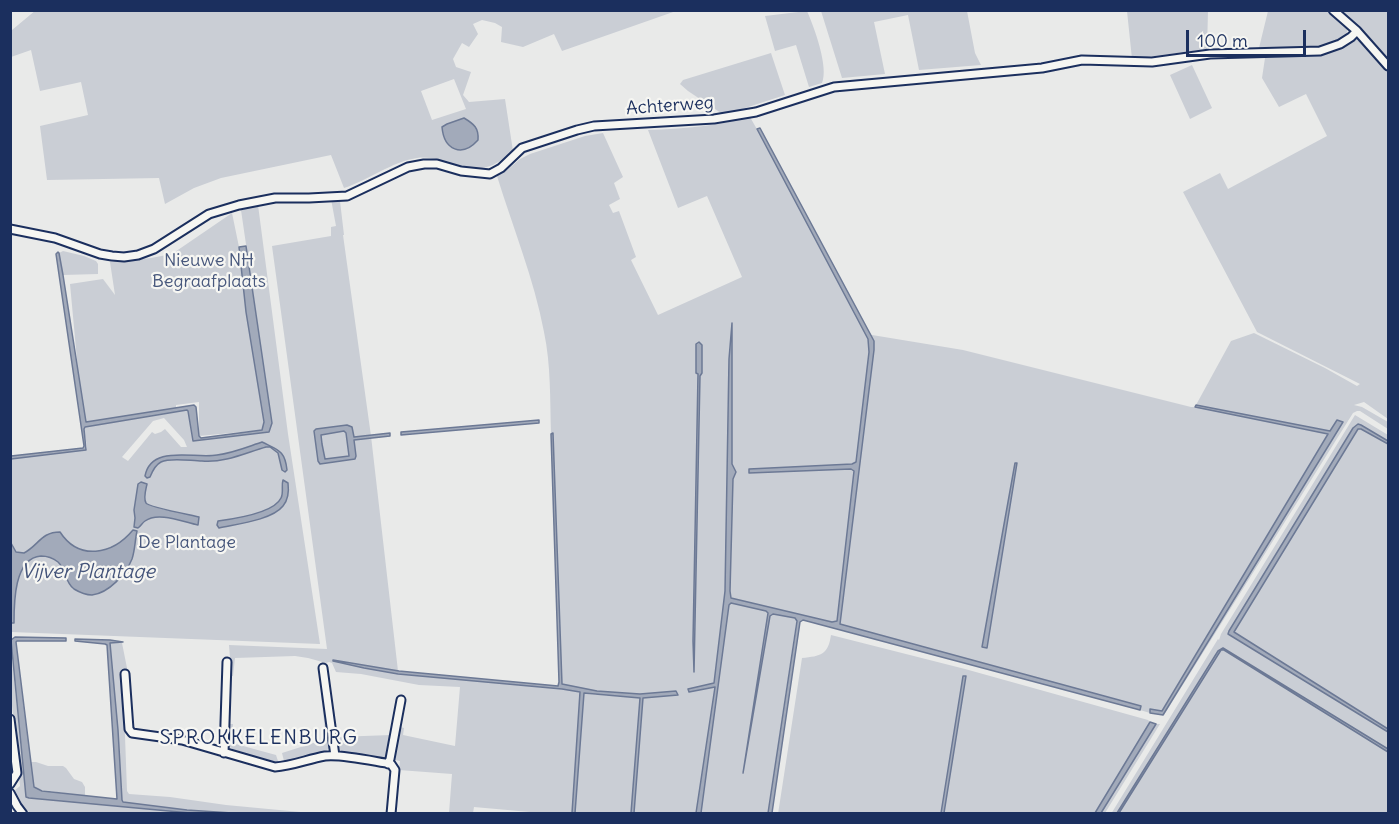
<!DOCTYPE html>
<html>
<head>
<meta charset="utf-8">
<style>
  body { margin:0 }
  #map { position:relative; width:1399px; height:824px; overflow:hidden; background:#e9eae9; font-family:Delius,sans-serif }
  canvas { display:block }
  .frame { position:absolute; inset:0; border:12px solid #1b2f5e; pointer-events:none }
  .scale { position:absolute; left:1186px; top:30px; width:120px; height:27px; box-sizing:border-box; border:3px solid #1b2f5e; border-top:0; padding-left:8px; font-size:18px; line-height:21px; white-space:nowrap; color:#1b2f5e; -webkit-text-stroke:4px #f6f6f2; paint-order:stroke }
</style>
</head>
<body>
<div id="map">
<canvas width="1399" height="824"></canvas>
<div class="frame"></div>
<div class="scale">100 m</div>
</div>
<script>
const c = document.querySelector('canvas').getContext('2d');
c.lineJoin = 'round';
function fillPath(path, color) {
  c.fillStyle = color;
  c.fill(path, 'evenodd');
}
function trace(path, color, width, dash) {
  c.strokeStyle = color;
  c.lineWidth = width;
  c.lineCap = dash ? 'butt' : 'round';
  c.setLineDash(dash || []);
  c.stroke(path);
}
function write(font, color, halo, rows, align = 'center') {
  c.font = font + ' Delius,sans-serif';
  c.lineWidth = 4.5;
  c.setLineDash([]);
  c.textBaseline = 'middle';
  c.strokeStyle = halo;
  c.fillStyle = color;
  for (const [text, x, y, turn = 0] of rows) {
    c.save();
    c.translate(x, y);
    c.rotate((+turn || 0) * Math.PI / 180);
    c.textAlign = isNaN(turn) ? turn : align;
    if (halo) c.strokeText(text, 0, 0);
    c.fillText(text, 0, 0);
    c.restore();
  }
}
fillPath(new Path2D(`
  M36 10 676 11 562 51 554 34 523 47 501 42 502 27 495 23 482 20 473 24 478 34 469 47 462 43 453 59 456 67 471 72 463 95 469 102 505 99 513 151C506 156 499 163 490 166 466 175 442 154 417 158 391 162 369 180 344 188L331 155 221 178 194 188 165 204 159 178 47 180 40 126 88 115 81 82 40 91 31 50 11 57 10 29 12 30ZM454 79 466 109 432 120 421 91Z
  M807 11C814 27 829 67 822 83L809 87 796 45 775 51 765 16Z
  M821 11H967L975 53 981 65 919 70 908 15 874 22 885 74 842 78Z
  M1127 11H1208L1207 49 1132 59Z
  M1268 11H1329L1348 28C1347 32 1346 37 1342 40 1328 53 1278 49 1259 48Z
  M1340 11H1388V59L1367 36Z
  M1356 40 1362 41 1383 62 1388 70V419L1364 402 1354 405 1362 407 1388 422V429L1360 411H1357L1353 413 1164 715H1163L1233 598 1330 431 1196 405 1231 341 1254 333 1325 368 1357 386 1360 384 1257 332 1183 192 1220 173 1228 189 1327 136 1306 94 1279 107 1262 78 1265 58 1324 54Z
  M771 53 785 95 739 110 721 113 688 91 680 84 683 80Z
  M1192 65 1212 108 1190 119 1170 75Z
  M750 117 780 170 866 334 963 350 1191 407H1195L1329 433 1161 712 1151 709 1150 713 1140 710 1141 706 961 661 842 625 840 624 841 618 837 621 832 622 797 617 768 813H633L636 765 631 813 552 814 474 807 473 813H449L452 774 399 770 400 761 395 760 396 758H393L400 727 404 728 403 735 455 746 460 687 419 685 361 674 336 672 332 663 329 662 326 663 308 658 295 656 235 658 233 676H230V658L229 645 327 649 272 246 331 236V227L336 226 331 199H339L340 201 344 235H343L371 436 398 671 333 661 364 668 398 674 562 689 588 694 643 698 676 691 640 694 597 691 562 684 553 434H551C550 400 551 365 544 332 534 279 513 228 497 176L507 170 520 159 530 154 585 136 603 133 623 177 614 183 620 199 609 205 613 213 619 211 636 257 631 260 658 315 742 277 707 196 678 208 648 130C683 129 717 126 750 117Z
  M258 205 288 434 320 644 11 632V459L86 450 87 447 84 429 85 427 187 410 188 411 193 441 269 432 272 423 241 210ZM164 418 184 440 187 447H181L165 429 161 432 155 434 152 432 128 461 122 457 153 421Z
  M232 213 239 247 246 312 264 422 263 430 199 436V402L176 405V408L86 422 80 392 70 284 103 279 115 295 110 262 151 258 172 254Z
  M63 251 84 256 96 261 98 264V274L63 275 59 253Z
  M1355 415 1388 435V813L1111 814 1218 639 1219 640 1221 634Z
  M831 635 965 669 1148 720 1150 722 1095 813 778 814 802 658C821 656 828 655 831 635Z
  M10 640 26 797 29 798 189 813 33 814C22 809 18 801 14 791L20 786 11 695Z
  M113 642 122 643 128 673 123 681 127 791 129 794 170 797 226 805 311 813H232L187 810 123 802 122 800 118 730 110 643Z
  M321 695H324L331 747 327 750 324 755 311 757 310 755 284 761 282 753 326 739Z
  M334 709 337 737 391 735 388 758 386 757 385 760 343 754 342 751H341L339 748H337L331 710Z
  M228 724H233L232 743 276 755 279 764H273L234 753V751L232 750V748L229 747V744H227Z
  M1156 724H1160L1105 813H1101Z
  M30 762H36L48 766H63L66 768 74 779 82 782 85 787V796L36 789 33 784Z`), '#caced5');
const water = new Path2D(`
  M464 118C474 124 479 128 478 140 462 158 444 150 442 127L447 124Z
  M760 128 874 341V350L840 624 1141 706 1140 710 803 620 800 622 772 813H768L797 621 795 618 773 614 770 616 743 773 768 613 766 611 731 603 729 605 701 813H696L715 687 689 692 688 689 714 683 725 591 729 359 732 323V464L736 472 733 479 730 591 731 598 832 622 837 621 854 471 851 469 749 473V469L852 464 856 462 869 352 868 339 757 129Z
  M246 246 272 423 269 432 193 441 188 411 187 410 85 427 84 429 86 450 11 459V456L83 448 84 446 56 254 58 252 59 253 63 275 86 422 194 405 196 407 199 436 201 438 262 430 264 422 246 312 239 247Z
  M699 342 702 345V373L700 376 694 672 693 641 698 374 696 373V344Z
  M1196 405 1330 431 1337 420 1343 422 1163 715 1150 713V709L1162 711 1328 434 1195 407Z
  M539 420V423L401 435V432Z
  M1358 424 1361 425 1388 441V444L1361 429H1358L1234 632 1388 729V732L1228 634 1229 631 1353 428Z
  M347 425 352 427 354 437 390 433V436L354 440 356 456 355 459 320 464 318 461 314 431 316 429ZM344 431 346 433 349 456 325 459 322 444 321 435Z
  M553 433 562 684 597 691 640 694 676 691 678 695 643 698 634 813H631L640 698 584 693 575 813H572L580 692 562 689 398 674 364 668 333 661V660L399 671 558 686 559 682 551 434Z
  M262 442C278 450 285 450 287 470L285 472 282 470 278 453 270 447H266C245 453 225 463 202 461 191 461 171 457 161 462 155 465 152 472 150 477L147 478 145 476C151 444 194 459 217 455 233 453 247 447 262 442Z
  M1015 463H1017L987 648 982 647Z
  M283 480 288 483C289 491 288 500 283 506 272 520 237 524 219 528L217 525 218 521C233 519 274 513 281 498 284 492 281 486 283 480Z
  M141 482 147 484C146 489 143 498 146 503 148 507 191 515 199 517L198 525C183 522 158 511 145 521 142 523 141 526 138 528L134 527 135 518 134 510 138 484Z
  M133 530 137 531C135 540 135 550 132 559 126 574 109 593 92 595 86 595 79 592 74 589 65 583 66 569 58 562 53 558 47 556 41 556 14 558 14 603 14 623H11V543L16 552 24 553C39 545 41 532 60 532 79 561 112 555 133 530Z
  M15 637 66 638V641H17L16 642 34 787 42 791 117 799 107 645 105 644 75 641V639L110 640 123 642 110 643 118 730 122 800 123 802 187 810 232 813H190L29 798 26 797 11 640Z
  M1223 648 1388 749V752L1224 650H1221L1119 813H1117L1218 651Z
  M963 676H966L944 813H941Z
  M1150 722 1156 724 1101 813H1095Z`);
fillPath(water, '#a2aaba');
trace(water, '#6c7995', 1.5);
const street = new Path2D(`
  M1333 10 1357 31 1388 66
  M10 229 55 238 100 254 112 256 124 257 138 255 154 249 209 214 239 205 275 198H309L347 196 408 167 424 164H437L461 171 490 174 501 168 522 148 577 130 594 126 714 119 756 112 834 87 1042 68 1082 60 1152 62 1210 54 1320 51 1340 44 1351 37 1357 31
  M323 668 335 756
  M125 674 129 729 132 733 182 740 275 767C292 766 308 759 325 756 343 754 372 761 391 764L395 770 391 814
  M10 719 17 773 10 784
  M224 753 227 662
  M388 764 390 759 401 700
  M10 793 17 806 23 814`);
trace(street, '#1b2f5e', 11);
trace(street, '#f6f6f2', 7);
write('18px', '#1b2f5e', '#f6f6f2', [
  ["Achterweg",670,106,-4]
]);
write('18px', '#47577c', '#f6f6f2', [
  ["Nieuwe NH",209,261],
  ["Begraafplaats",209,282],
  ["De Plantage",187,543]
]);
write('italic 20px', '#44547a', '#f6f6f2', [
  ["Vijver Plantage",88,572]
]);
c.letterSpacing = '1.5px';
write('20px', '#1b2f5e', '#f6f6f2', [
  ["SPROKKELENBURG",259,738]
]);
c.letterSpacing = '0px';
</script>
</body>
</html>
